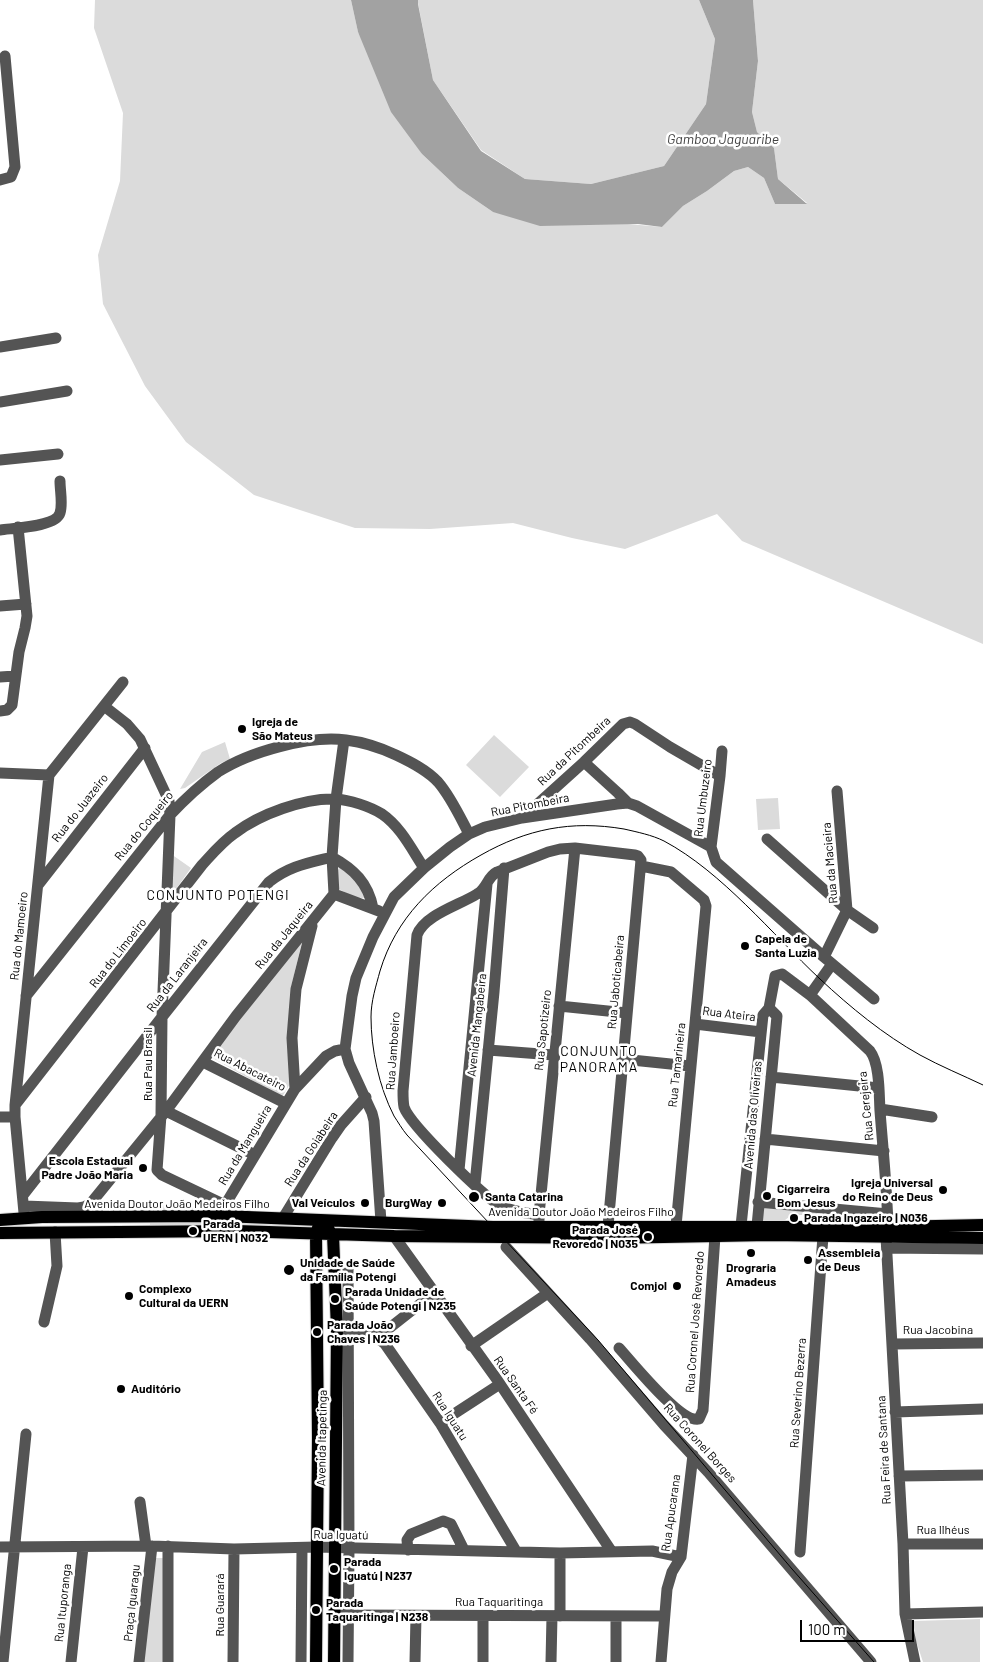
<!DOCTYPE html>
<html>
<head>
<meta charset="utf-8">
<style>
  body { margin:0 }
  #map { position:relative; width:983px; height:1662px; overflow:hidden; background:#fff; font-family:Barlow,sans-serif }
  canvas { display:block }
  .scale { position:absolute; left:800px; top:1620px; width:114px; height:22px; box-sizing:border-box; border:2px solid #000; border-top:0; padding-left:6px; font-size:15px; line-height:18px; white-space:nowrap; color:#000; -webkit-text-stroke:4px #fff; paint-order:stroke }
</style>
</head>
<body>
<div id="map">
<canvas width="983" height="1662"></canvas>
<div class="scale">100 m</div>
</div>
<script>
const c = document.querySelector('canvas').getContext('2d');
c.lineJoin = 'round';
function fillPath(path, color) {
  c.fillStyle = color;
  c.fill(path, 'evenodd');
}
function trace(path, color, width, dash) {
  c.strokeStyle = color;
  c.lineWidth = width;
  c.lineCap = dash ? 'butt' : 'round';
  c.setLineDash(dash || []);
  c.stroke(path);
}
function write(font, color, halo, rows, align = 'center') {
  c.font = font + ' Barlow,sans-serif';
  c.lineWidth = 5;
  c.setLineDash([]);
  c.textBaseline = 'middle';
  c.strokeStyle = halo;
  c.fillStyle = color;
  for (const [text, x, y, turn = 0] of rows) {
    c.save();
    c.translate(x, y);
    c.rotate((+turn || 0) * Math.PI / 180);
    c.textAlign = isNaN(turn) ? turn : align;
    if (halo) c.strokeText(text, 0, 0);
    c.fillText(text, 0, 0);
    c.restore();
  }
}
fillPath(new Path2D(`
  M95 0H351L358 32 422 154 458 188 493 212 662 227 683 206 707 191 734 171 748 167 764 178 775 204 807 203 778 179 774 148 757 132 752 112 758 61 753 0H983V644L742 541 717 514 625 549 572 538 513 523 430 529 355 528 254 495 186 442 145 386 103 304 98 255 120 181 123 113 94 28Z
  M418 0H699L715 39 706 104 664 166 591 184 525 179 481 150 433 80 418 3Z
  M494 735 529 767 500 797 466 765Z
  M225 742 230 759 221 763 185 788 180 789 202 752Z
  M778 798 780 829 758 830 756 799Z
  M171 854 191 868 171 896Z
  M342 864 368 897C357 901 346 893 336 887L338 870Z
  M303 938 291 987 293 1079 282 1097 209 1056Z
  M199 1194 223 1206 220 1212 108 1215V1205C135 1204 165 1199 190 1211Z
  M762 1205 881 1216 880 1221H829L819 1215H792L785 1220 763 1221 762 1220Z
  M150 1220 292 1224 150 1226Z
  M154 1558H165L163 1662H142Z
  M980 1619V1662H923L916 1641 913 1621Z`), '#dbdbdb');
fillPath(new Path2D(`
  M351 0H418V4L433 80 481 151 525 179 591 184 664 166 706 104 715 39 699 0H753L758 61 752 112 757 132 774 148 778 179 807 204H775L764 178 748 167 734 171 707 191 683 206 662 227 638 224 540 226 493 212 458 188 422 154 391 112 358 32Z`), '#a2a2a2');
const major = new Path2D(`
  M0 1220 42 1217 222 1216 493 1227H888L983 1225
  M328 1229 333 1235 337 1329 334 1662
  M0 1233 237 1231 394 1236 611 1238 770 1235 983 1238
  M316 1662 318 1438 316 1234 318 1228`);
trace(major, '#dbdbdb', 14);
trace(new Path2D(`
  M0 180 11 177 15 167 5 56
  M0 347 56 338
  M0 402 67 391
  M0 460 58 454
  M0 530C13 528 56 527 60 513 63 504 60 491 60 481
  M0 606 26 604
  M0 677 15 676
  M104 706 127 724 140 739 169 801 170 815 162 1017 161 1115 157 1170 162 1175 225 1205
  M0 711 7 710 12 705 19 652 25 628 27 616 18 527
  M584 762 618 793 628 803
  M0 773 49 775
  M522 818 584 762 623 724 630 722 635 724 670 747 720 776
  M767 839 847 910 873 928
  M711 847 720 776 722 751
  M641 866 671 872 704 900 706 906 676 1226
  M38 885 145 748
  M334 894 379 911
  M824 957 847 910 837 791
  M810 995 832 964
  M26 996 170 815C185 799 200 785 218 772 249 752 309 735 346 740 363 742 381 748 396 755 411 762 427 770 438 782 451 797 460 817 469 834
  M559 1006 627 1013
  M695 1024 761 1032
  M488 1050 554 1055
  M622 1059 690 1066
  M203 1062 285 1103
  M771 1077 879 1088
  M295 1089 292 1038 296 989 312 926
  M15 1105 202 865C213 853 222 842 235 833 260 814 304 798 335 799 350 800 369 806 382 814 401 827 412 850 424 868
  M880 1109 932 1117
  M166 1111 255 1155
  M0 1117H15
  M765 1139 884 1151
  M459 1170 487 884
  M475 1184 494 992 504 868
  M23 1195 162 1017 269 882C289 866 308 863 332 857 354 869 368 883 373 908
  M758 1202 888 1214
  M24 1206 78 1208 84 1207 91 1203 166 1111 236 1016 334 894 332 857 336 799 344 740
  M223 1211 225 1205 295 1089 326 1056 335 1051 345 1049
  M24 1213 15 1117V1105L49 775 123 682
  M539 1215 575 848
  M283 1218 332 1138 341 1125 366 1097
  M381 1222 374 1121 372 1113 349 1063 345 1049 352 996 356 978 373 937 394 897 424 868 450 847 469 834 485 827 522 818 617 804 628 803 637 806 711 847 716 862 824 957 874 999
  M539 1226V1215C527 1213 513 1212 501 1206 484 1197 410 1125 404 1107 403 1102 403 1096 403 1091L417 935C424 915 460 905 477 894 487 889 487 877 497 872L548 852 560 849 575 848 635 855 638 856 641 860 608 1226
  M741 1226 763 1015 769 1008 775 976 782 974 810 995 870 1051C880 1064 879 1095 880 1111 883 1150 887 1188 888 1227
  M757 1226 777 1016 769 1008
  M394 1236 498 1381 612 1552
  M886 1237 903 1544 905 1614 915 1662
  M506 1247 590 1339 664 1425 708 1472 871 1662
  M887 1248 983 1249
  M348 1266 349 1549 348 1662
  M44 1322 57 1266 55 1232
  M341 1329 361 1330 371 1333 385 1344 440 1423 516 1551
  M378 1337 434 1293
  M892 1344 983 1343
  M471 1346 548 1293
  M619 1348C632 1362 681 1424 699 1419L703 1410 715 1236
  M895 1412 983 1409
  M440 1423 500 1384
  M899 1476 983 1475
  M140 1502 146 1546
  M903 1544H983
  M0 1547 152 1546 234 1549 316 1547 560 1553 652 1551 681 1557
  M408 1550 407 1540 411 1534 443 1521 451 1524 464 1550
  M800 1552 823 1236
  M905 1614 983 1612
  M341 1615 664 1616
  M483 1616V1662
  M560 1616V1553
  M3 1662 26 1434
  M71 1662 83 1547
  M139 1662 152 1546
  M168 1662V1546
  M233 1662 234 1549
  M301 1662 302 1548
  M415 1662 416 1616
  M551 1662 552 1616
  M616 1662V1617
  M661 1662 667 1589 672 1572 681 1557 693 1455`), '#545454', 11);
trace(major, '#000', 12);
trace(new Path2D(`
  M874 1662 792 1569 598 1340 407 1135C402 1129 398 1122 394 1116 379 1087 371 1049 371 1017 371 1001 376 986 380 971 396 918 433 882 481 855 527 829 571 820 624 829 637 832 652 835 664 841 722 872 772 934 820 979 850 1007 884 1035 920 1055 940 1066 962 1075 983 1085`), '#000', 1);
for (const [x, y, r, color] of [
  [242,729,5,"#000"],
  [745,946,5,"#000"],
  [143,1168,5,"#000"],
  [943,1190,5,"#000"],
  [767,1196,5,"#000"],
  [474,1197,6,"#000"],
  [365,1203,5,"#000"],
  [442,1203,5,"#000"],
  [794,1218,5,"#000"],
  [193,1231,5,"#000"],
  [648,1237,5,"#000"],
  [751,1253,5,"#000"],
  [808,1260,5,"#000"],
  [289,1270,6,"#000"],
  [677,1286,5,"#000"],
  [129,1296,5,"#000"],
  [335,1299,5,"#000"],
  [317,1332,5,"#000"],
  [121,1389,5,"#000"],
  [334,1569,5,"#000"],
  [316,1610,5,"#000"]
]) {
  const dot = new Path2D();
  dot.arc(x, y, r, 0, 2 * Math.PI);
  c.fillStyle = color;
  c.fill(dot);
  trace(dot, '#fff', 2);
}
write('bold 12px', '#000', '#fff', [
  ["Igreja de",252,722],
  ["São Mateus",252,736],
  ["Capela de",755,939],
  ["Santa Luzia",755,953],
  ["Escola Estadual",133,1161,"right"],
  ["Padre João Maria",133,1175,"right"],
  ["Igreja Universal",933,1183,"right"],
  ["do Reino de Deus",933,1197,"right"],
  ["Cigarreira",777,1189],
  ["Bom Jesus",777,1203],
  ["Santa Catarina",485,1197],
  ["Val Veículos",355,1203,"right"],
  ["BurgWay",432,1203,"right"],
  ["Parada Ingazeiro | N036",804,1218],
  ["Parada",203,1224],
  ["UERN | N032",203,1238],
  ["Parada José",638,1230,"right"],
  ["Revoredo | N035",638,1244,"right"],
  ["Assembleia",818,1253],
  ["de Deus",818,1267],
  ["Unidade de Saúde",300,1263],
  ["da Família Potengi",300,1277],
  ["Drograria",751,1268,"center"],
  ["Amadeus",751,1282,"center"],
  ["Comjol",667,1286,"right"],
  ["Complexo",139,1289],
  ["Cultural da UERN",139,1303],
  ["Parada Unidade de",345,1292],
  ["Saúde Potengi | N235",345,1306],
  ["Parada João",327,1325],
  ["Chaves | N236",327,1339],
  ["Auditório",131,1389],
  ["Parada",344,1562],
  ["Iguatú | N237",344,1576],
  ["Parada",326,1603],
  ["Taquaritinga | N238",326,1617]
], 'left');
write('12px', '#000', '#fff', [
  ["Rua da Pitombeira",574,751,-43],
  ["Rua Umbuzeiro",703,798,-83],
  ["Rua Pitombeira",530,805,-11],
  ["Rua do Juazeiro",80,808,-52],
  ["Rua do Coqueiro",144,826,-51],
  ["Rua da Macieira",830,863,-95],
  ["Rua da Jaqueira",284,935,-51],
  ["Rua do Mamoeiro",19,936,-84],
  ["Rua do Limoeiro",118,953,-52],
  ["Rua da Laranjeira",177,975,-52],
  ["Rua Jaboticabeira",616,982,-85],
  ["Rua Ateira",729,1014,7],
  ["Avenida Mangabeira",477,1025,-84],
  ["Rua Sapotizeiro",543,1030,-84],
  ["Rua Jamboeiro",393,1051,-86],
  ["Rua Pau Brasil",148,1064,-90],
  ["Rua Tamarineira",677,1065,-84],
  ["Rua Abacateiro",250,1070,27],
  ["Rua Cerejeira",866,1106,-96],
  ["Avenida das Oliveiras",753,1115,-85],
  ["Rua da Mangueira",245,1145,-59],
  ["Rua da Goiabeira",311,1149,-57],
  ["Avenida Doutor João Medeiros Filho",177,1204],
  ["Avenida Doutor João Medeiros Filho",581,1212],
  ["Rua Coronel José Revoredo",695,1322,-86],
  ["Rua Jacobina",938,1330],
  ["Rua Santa Fé",516,1385,55],
  ["Rua Severino Bezerra",798,1393,-86],
  ["Rua Iguatu",450,1416,57],
  ["Avenida Itapetinga",322,1438,-89],
  ["Rua Coronel Borges",700,1443,48],
  ["Rua Feira de Santana",884,1450,-93],
  ["Rua Apucarana",671,1513,-82],
  ["Rua Ilhéus",943,1530],
  ["Rua Iguatú",341,1535,1],
  ["Rua Taquaritinga",499,1602],
  ["Rua Ituporanga",63,1603,-84],
  ["Praça Iguaragu",132,1603,-84],
  ["Rua Guarará",220,1605,-90]
]);
write('italic 14px', '#434343', '#fff', [
  ["Gamboa Jaguaribe",723,139]
]);
c.letterSpacing = '1px';
write('14px', '#000', '#fff', [
  ["CONJUNTO POTENGI",218,895],
  ["CONJUNTO",599,1051],
  ["PANORAMA",599,1067]
]);
c.letterSpacing = '0px';
</script>
</body>
</html>
